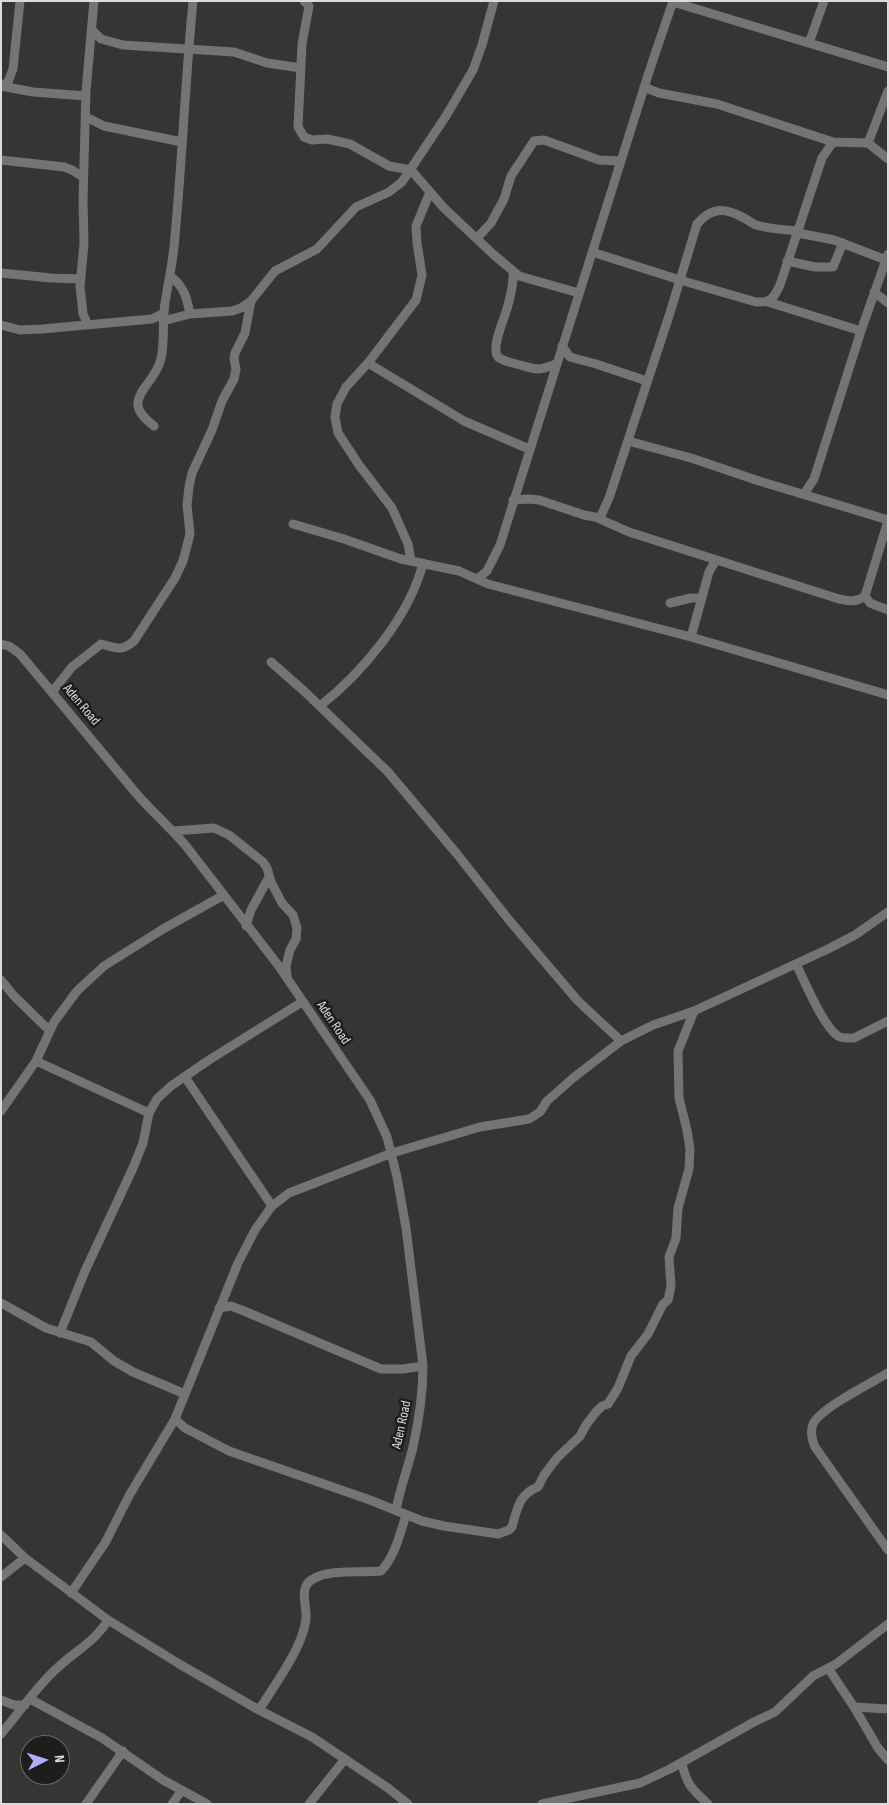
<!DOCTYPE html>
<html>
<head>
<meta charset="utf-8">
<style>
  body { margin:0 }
  #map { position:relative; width:889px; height:1805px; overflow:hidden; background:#373533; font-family:"Sofia Sans Condensed",sans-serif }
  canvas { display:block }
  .frame { position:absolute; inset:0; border:2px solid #dddbda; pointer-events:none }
  .north { position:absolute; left:20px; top:1735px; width:50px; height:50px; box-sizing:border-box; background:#1e1d1c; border:1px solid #6a6968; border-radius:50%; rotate:85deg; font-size:14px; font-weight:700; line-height:20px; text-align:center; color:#dddbda }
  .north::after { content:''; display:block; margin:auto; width:18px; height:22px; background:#b1adfa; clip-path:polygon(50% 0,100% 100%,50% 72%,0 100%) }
</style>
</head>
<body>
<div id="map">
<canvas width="889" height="1805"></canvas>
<div class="frame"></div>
<div class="north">N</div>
</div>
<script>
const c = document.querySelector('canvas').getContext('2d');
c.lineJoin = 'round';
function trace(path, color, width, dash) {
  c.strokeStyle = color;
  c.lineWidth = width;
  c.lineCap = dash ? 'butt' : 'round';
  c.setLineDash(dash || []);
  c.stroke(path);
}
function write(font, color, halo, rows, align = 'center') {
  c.font = font + ' "Sofia Sans Condensed",sans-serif';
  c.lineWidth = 5;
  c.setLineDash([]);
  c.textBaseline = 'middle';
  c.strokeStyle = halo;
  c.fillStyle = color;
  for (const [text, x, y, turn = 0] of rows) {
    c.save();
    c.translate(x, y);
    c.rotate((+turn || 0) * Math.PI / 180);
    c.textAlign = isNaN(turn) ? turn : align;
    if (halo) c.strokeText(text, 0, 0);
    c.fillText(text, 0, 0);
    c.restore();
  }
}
trace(new Path2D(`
  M304 1 309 6 302 44 298 127 304 137 312 140 327 139 350 144 389 166 411 170 444 208 494 255 519 276 579 293
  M673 2 888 67
  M92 30 101 39 123 45 234 52 267 63 301 68
  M809 43 824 1
  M1 86 8 82 13 69 20 1
  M1 86 33 92 86 96
  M644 87 659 93 717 104 833 142
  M86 117 104 126 182 142
  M868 143 888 159
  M1 160 64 167 72 170 83 177
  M798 233 834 240 886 260
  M477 238 491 223 504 199 511 176 534 141 544 140 599 160 621 161
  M592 252 680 280 756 302C771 303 774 298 780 285L818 170 822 158 833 142 868 143 888 91
  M787 261 815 267H833L843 243
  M513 271C514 282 511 294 508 305 506 316 490 347 498 357 502 361 510 362 516 364 536 369 536 372 556 364
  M1 273 51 278 81 279
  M170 276C184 286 187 298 190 314
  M874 292 888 303
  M768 302 861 331
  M163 321 190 314 232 311 241 308 251 301
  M1 325 20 330 42 329 152 319 164 313
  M88 325 83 314 80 286 84 244 83 200 86 91 94 1
  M562 346 570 357 596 364 647 381
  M368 363 464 421 529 449
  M154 426C117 399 154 388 161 359 165 341 162 322 165 303 168 284 172 266 174 247 182 165 185 83 193 1
  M628 441 691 458 759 481 888 520
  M804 494 814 479 861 331 888 254
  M513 500 529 499 539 500 584 515 595 517 629 532 839 599C849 601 856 603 865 596
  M600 518 609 498 669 316 697 224C711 208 723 207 742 217 747 219 751 223 756 225 770 229 784 230 799 231
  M888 521 865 596 870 603 888 610
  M293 524 344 539 401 559 459 571 488 584 691 637 888 695
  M411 561 408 544 392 508 359 465 338 433 335 417 337 404 346 387 368 363 416 300 422 275 417 243 416 226 430 192
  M477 579 487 571 500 545 649 72 673 1
  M670 603 691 598H702
  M691 637 709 572 716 560
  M1 644 9 646 20 654 135 792C151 811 170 827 186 846L278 965 370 1100 387 1137 397 1177 406 1228 423 1366C423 1393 419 1420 413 1447 408 1468 400 1488 396 1510
  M271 662 304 691 388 772 457 854 509 920 578 1001 621 1041
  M52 692 72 667 101 644C117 648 121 652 134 641L175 578 183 561 190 534 187 505 189 487 192 473 212 430 222 401 234 379 236 369 234 359 235 353 245 333 251 301 275 271 317 249 356 207 389 192 402 182 446 116 473 70 482 45 494 1
  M320 706C362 673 410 616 423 563
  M174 831 214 828 229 835 263 862 267 868 271 882 282 903 293 915 297 928 296 939 290 950 286 966 287 976
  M246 926 251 910 269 877
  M796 964C805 982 823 1026 838 1036 843 1039 849 1038 854 1038L888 1021
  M1 980 14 996 50 1031
  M36 1061 149 1113
  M185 1077 272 1206
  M1 1111 36 1061 54 1022 77 991 104 966 163 929 224 895
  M1 1303 46 1328 91 1342 114 1361 133 1372 185 1394
  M219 1308 231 1306 244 1311 381 1369H403L423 1366
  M60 1333 85 1271 133 1168 143 1143 149 1113 157 1099 171 1086 209 1060 302 1002
  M888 1373C871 1383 821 1408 813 1424 810 1432 812 1440 815 1447L888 1550
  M175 1419 185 1428 229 1451 370 1500 422 1521 444 1526 498 1534 509 1530 512 1527C517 1509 519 1494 538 1487L544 1475 557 1458 580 1436 586 1425 596 1412 602 1406 608 1404 618 1388 631 1356 648 1334 663 1304 668 1300 671 1286 669 1257 676 1238 678 1208 689 1169 690 1149 687 1130 679 1098 678 1051 694 1011
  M1 1535 25 1558 108 1620 181 1665 259 1710 312 1737 388 1788 408 1804
  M1 1577 25 1558
  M71 1593 105 1543 130 1494 175 1419 238 1263 255 1230 272 1206 289 1193 392 1153 480 1127 529 1119 540 1112 547 1101 573 1078 621 1041 653 1025 694 1011 828 949 855 935 888 912
  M828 1668 854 1707 878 1748 888 1760
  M30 1699 102 1738 163 1780 207 1804
  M1 1700 14 1705H25
  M854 1707 888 1709
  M259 1710C274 1686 304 1646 306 1618 307 1605 298 1587 313 1579 329 1569 362 1573 381 1571 395 1556 400 1534 406 1515
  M1 1734C19 1713 34 1690 54 1671 72 1653 95 1642 108 1620
  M682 1763C686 1784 692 1789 708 1804
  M86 1804 123 1751
  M172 1804 182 1790
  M309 1804 345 1759
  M542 1804 640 1783 670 1769 754 1722 775 1712 813 1676 836 1664 888 1624`), '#757473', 9);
write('14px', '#dddbda', '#1e1d1c', [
  ["Aden Road",81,705,50],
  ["Aden Road",333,1023,56],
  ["Aden Road",402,1425,-78]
]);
</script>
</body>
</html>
